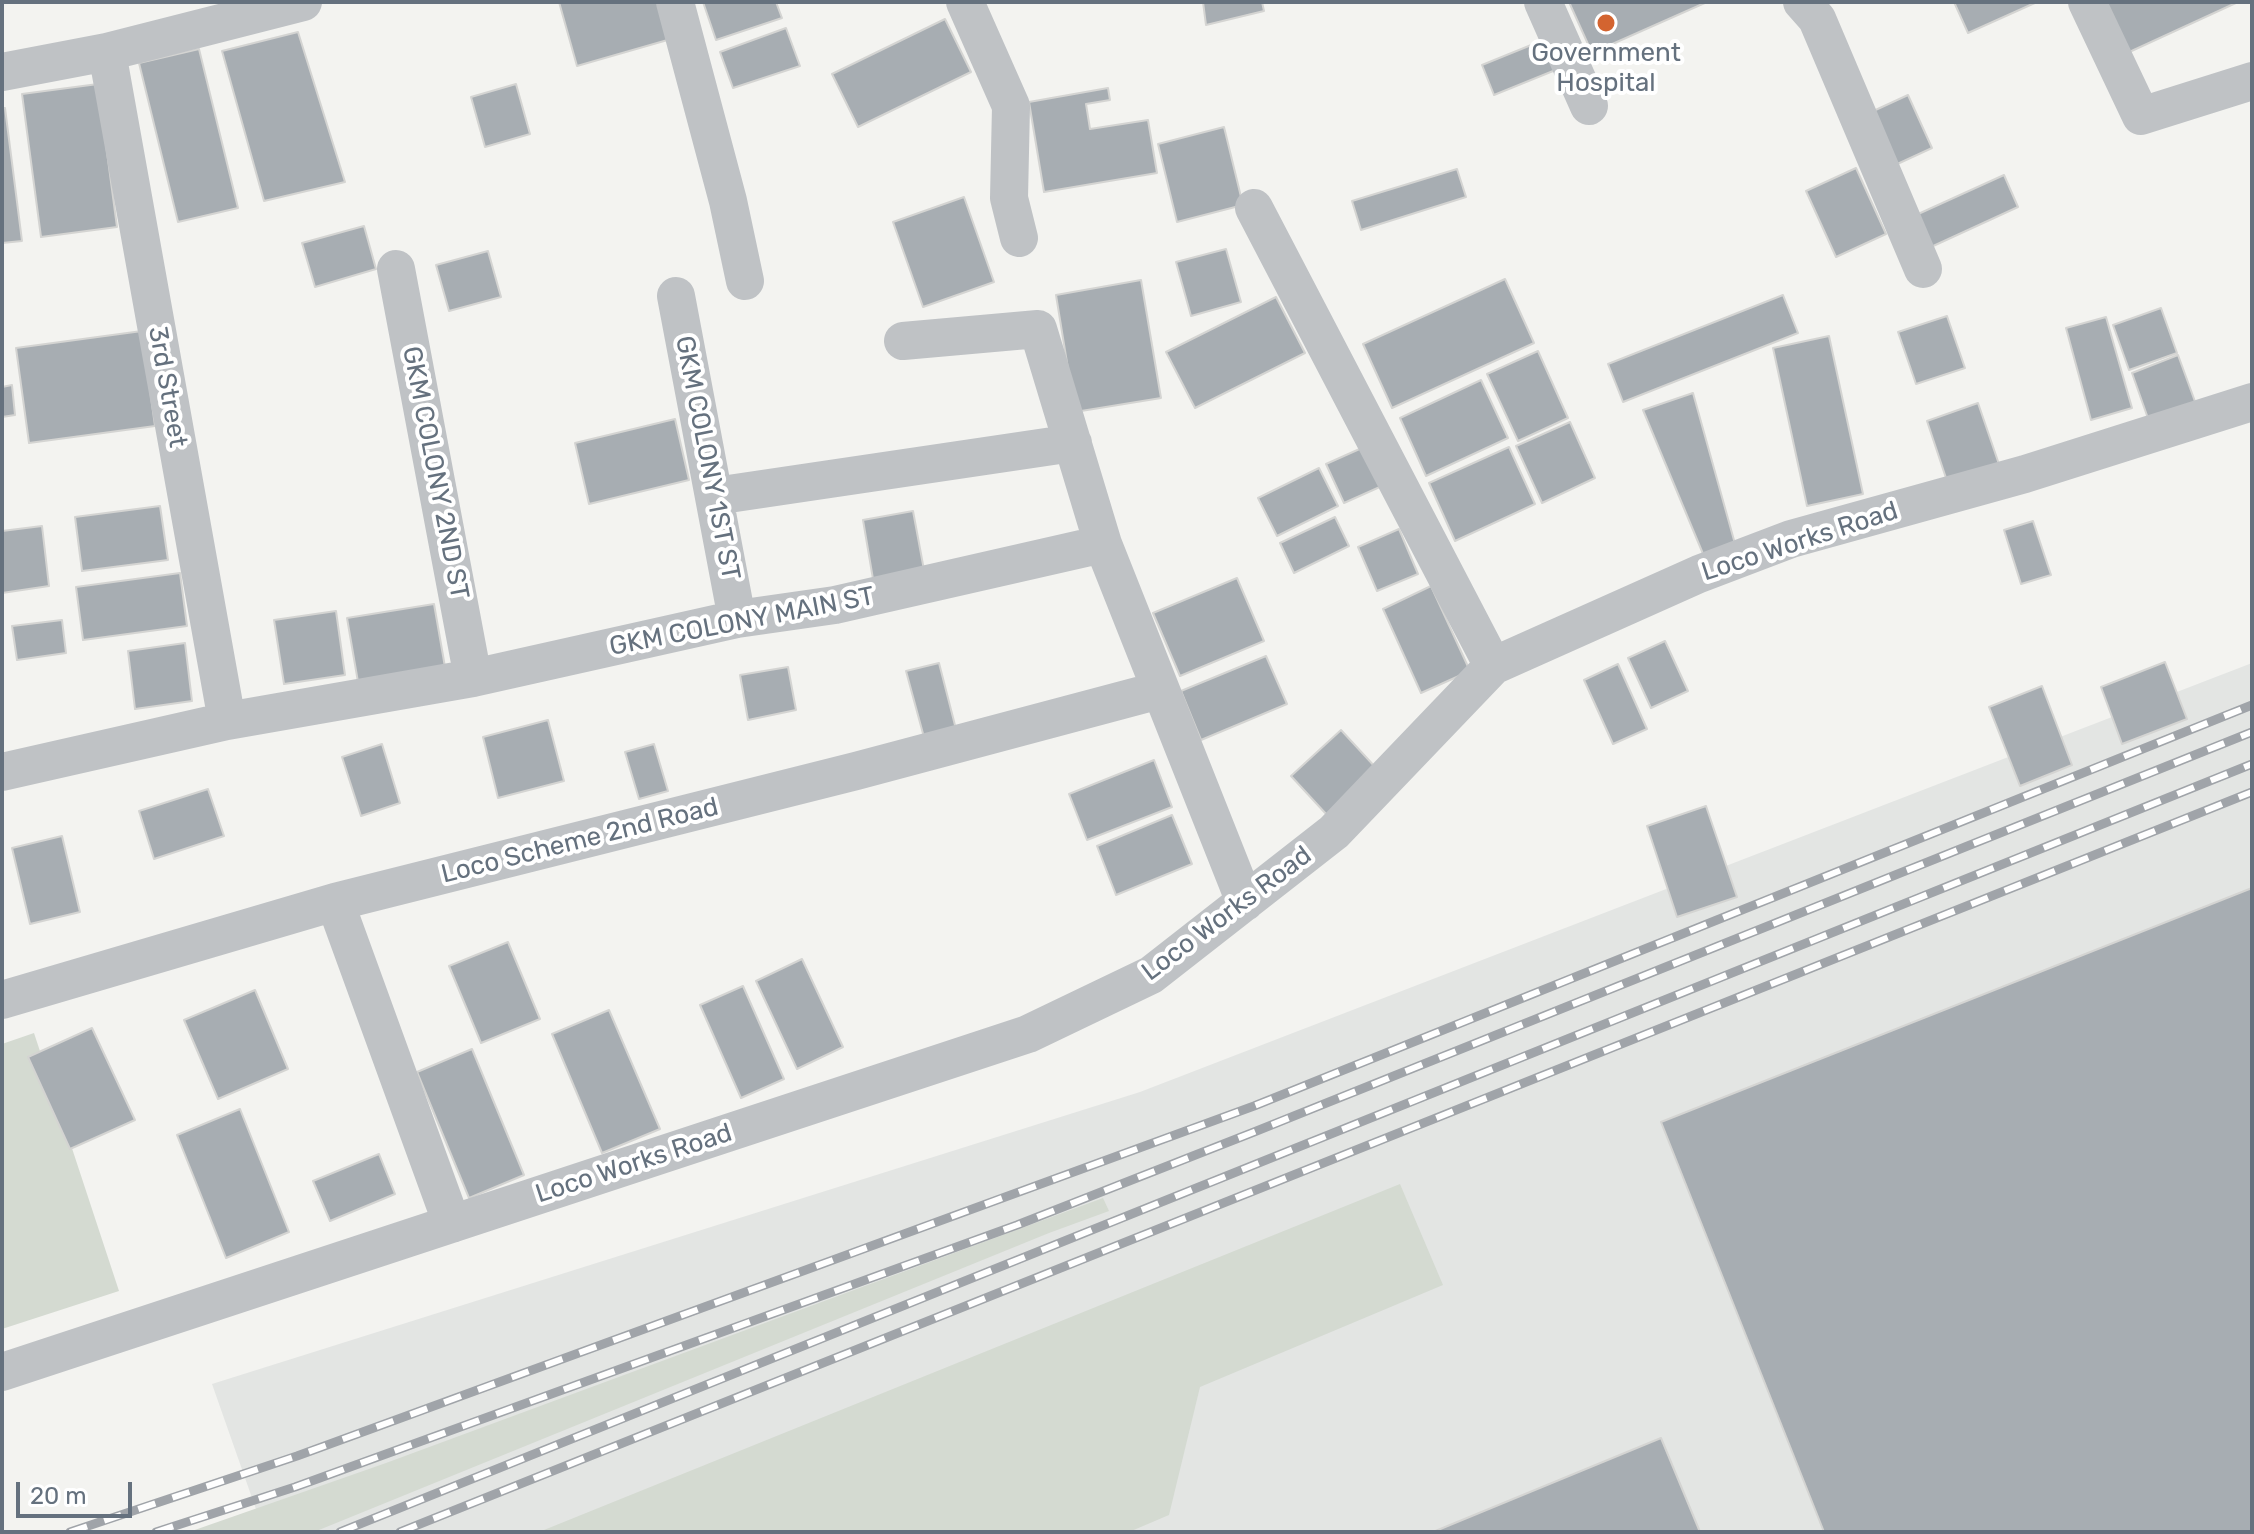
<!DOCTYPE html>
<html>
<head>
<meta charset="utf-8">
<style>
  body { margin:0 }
  #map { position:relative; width:2254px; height:1534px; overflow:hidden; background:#f3f3f0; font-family:Rubik,sans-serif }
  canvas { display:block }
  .frame { position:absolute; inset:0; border:4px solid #65717e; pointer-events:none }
  .scale { position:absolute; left:16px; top:1482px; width:116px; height:36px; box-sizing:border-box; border:4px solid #65717e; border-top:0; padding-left:10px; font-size:24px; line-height:28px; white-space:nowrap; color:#65717e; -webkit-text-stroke:6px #fff; paint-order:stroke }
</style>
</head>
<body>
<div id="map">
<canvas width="2254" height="1534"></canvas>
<div class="frame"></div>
<div class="scale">20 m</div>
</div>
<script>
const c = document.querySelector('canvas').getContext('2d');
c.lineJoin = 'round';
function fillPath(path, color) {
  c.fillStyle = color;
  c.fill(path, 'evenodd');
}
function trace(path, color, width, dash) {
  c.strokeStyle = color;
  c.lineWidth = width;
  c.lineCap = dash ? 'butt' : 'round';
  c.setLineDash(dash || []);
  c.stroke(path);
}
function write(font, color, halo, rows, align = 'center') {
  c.font = font + ' Rubik,sans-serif';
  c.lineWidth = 8;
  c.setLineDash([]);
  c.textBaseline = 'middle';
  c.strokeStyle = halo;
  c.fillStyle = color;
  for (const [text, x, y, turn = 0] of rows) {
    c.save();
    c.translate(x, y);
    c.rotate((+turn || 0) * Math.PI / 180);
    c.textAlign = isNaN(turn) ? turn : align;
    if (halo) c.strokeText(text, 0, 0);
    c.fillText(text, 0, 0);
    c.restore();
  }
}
fillPath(new Path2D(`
  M2252 663V1532H264L212 1384 1140 1092Z`), '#e3e5e3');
fillPath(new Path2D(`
  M34 1033 119 1291 2 1329V1044Z
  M1400 1184 1443 1285 1200 1387 1169 1515 1129 1532H539Z
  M1103 1198 1109 1211 1049 1233 314 1532H189L386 1463Z`), '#d4dad1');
const building = new Path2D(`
  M559 2H660L671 39 577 66Z
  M703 2H776L782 18 716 40Z
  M1203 2H1262L1264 11 1206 25Z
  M1569 2H1707L1592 53Z
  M1954 2H2037L1968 33Z
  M2101 2H2238L2125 54Z
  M945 19 971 72 858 127 832 74Z
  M786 28 800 66 733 88 720 52Z
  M298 32 345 182 264 201 222 51Z
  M1546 39 1558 69 1494 95 1482 65Z
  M199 49 238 208 178 222 139 63Z
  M98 84 117 227 41 237 22 94Z
  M516 84 530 134 485 147 471 97Z
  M1108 88 1110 100 1086 104 1090 129 1148 120 1157 173 1044 192 1029 102Z
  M1908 95 1932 148 1893 166 1869 113Z
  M2 108H5L22 241 2 243Z
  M1224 127 1243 205 1177 222 1158 144Z
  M1856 168 1886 234 1836 257 1806 191Z
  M1457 169 1466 197 1361 230 1352 201Z
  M2004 175 2018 207 1931 247 1916 215Z
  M964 197 994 282 923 307 893 222Z
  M364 226 376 269 315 287 302 243Z
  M1226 249 1241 302 1191 316 1176 262Z
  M488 251 501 297 449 311 436 265Z
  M1505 279 1534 343 1392 408 1363 344Z
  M1141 280 1161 398 1075 412 1056 295Z
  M1783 295 1798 333 1623 402 1608 364Z
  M1276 297 1305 353 1195 408 1166 352Z
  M2161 308 2177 353 2129 370 2113 325Z
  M1947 316 1965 368 1916 384 1898 332Z
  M2106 317 2132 408 2091 420 2066 328Z
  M142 331 155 426 29 443 16 348Z
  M1829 336 1863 494 1807 506 1773 348Z
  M1538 351 1568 418 1518 441 1487 374Z
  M2178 355 2197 407 2150 424 2132 373Z
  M1481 380 1508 438 1426 476 1400 418Z
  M12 385 15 415 2 417V387Z
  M1693 393 1737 551 1706 561 1643 410Z
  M1978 403 2002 473 1950 490 1927 421Z
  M675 419 689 480 589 504 575 443Z
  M1570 422 1595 478 1542 503 1516 446Z
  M1364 447 1382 486 1344 503 1326 464Z
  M1509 447 1535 504 1455 541 1429 483Z
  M1319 468 1338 506 1277 536 1258 498Z
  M160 506 168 560 82 571 75 517Z
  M913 511 924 570 873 579 863 520Z
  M1335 517 1349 546 1294 573 1280 543Z
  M2033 521 2051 575 2021 584 2004 530Z
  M42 526 49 586 2 593V531Z
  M1399 529 1418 574 1377 591 1358 547Z
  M180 573 187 626 83 640 76 587Z
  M1237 578 1264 641 1180 676 1153 613Z
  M1431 586 1470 671 1421 693 1383 609Z
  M434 604 445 667 358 682 347 618Z
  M336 611 345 675 284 684 274 620Z
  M62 620 66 653 17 660 12 626Z
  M1665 641 1688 691 1651 708 1628 658Z
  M185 643 192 701 135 709 128 651Z
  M1266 656 1287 704 1201 740 1181 691Z
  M2165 662 2187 719 2122 744 2101 687Z
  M939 663 957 733 925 741 906 671Z
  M1618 664 1647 729 1613 744 1584 680Z
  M788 667 796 710 748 720 740 675Z
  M2042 686 2072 765 2020 786 1989 707Z
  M548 720 564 781 498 798 483 737Z
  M1341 730 1377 769 1327 815 1291 776Z
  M382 744 400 803 361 816 342 757Z
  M654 744 668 791 639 799 625 752Z
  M1154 760 1172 807 1087 840 1069 794Z
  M208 789 224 836 154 859 139 811Z
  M1706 806 1737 897 1677 917 1647 826Z
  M1172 815 1192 864 1116 895 1097 846Z
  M62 836 80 912 30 924 12 848Z
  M2252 888V1532H1824L1661 1122Z
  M508 942 540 1019 481 1043 449 966Z
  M802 959 843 1047 797 1069 756 981Z
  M743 986 784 1079 741 1098 700 1005Z
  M255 990 288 1069 218 1099 184 1020Z
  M609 1010 660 1129 602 1153 552 1034Z
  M92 1028 135 1120 70 1149 28 1057Z
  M472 1049 524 1175 469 1198 417 1072Z
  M240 1109 289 1232 226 1258 177 1135Z
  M379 1154 395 1194 330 1221 313 1181Z
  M1661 1438 1700 1532H1433Z`);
fillPath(building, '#a7adb2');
trace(building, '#d4d4d2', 2);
trace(new Path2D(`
  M675 2 728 201 745 281
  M965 2 1011 106 1009 198 1019 238
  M1543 2 1589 106
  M1802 2 1817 19 1923 269
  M2087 2 2141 116 2252 81
  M107 52 227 721
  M2 72 107 52 303 2
  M1254 208 1493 666
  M396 269 473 678
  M676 296 737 619
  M903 341 1038 329 1103 544
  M715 496 1073 443
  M2 772 227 721 473 678 737 619 835 605 1103 544 1245 902
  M335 902 452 1224
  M2 1000 335 902 856 771 1160 690
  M2 1372 1028 1034 1151 975 1334 832 1493 666 1699 574 1791 539 2025 474 2252 402`), '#bfc2c5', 38);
const rail = new Path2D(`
  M70 1532 297 1456 1254 1106 2252 705
  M156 1532 295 1487 1017 1225 1254 1132 2252 732
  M340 1532 2252 764
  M400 1532 2252 792`);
trace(rail, '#a0a4a9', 9);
trace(rail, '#fff', 6, [18]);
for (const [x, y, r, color] of [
  [1606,23,10,"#d36430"]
]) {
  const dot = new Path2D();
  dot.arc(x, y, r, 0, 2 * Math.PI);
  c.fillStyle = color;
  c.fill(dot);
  trace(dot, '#fff', 3);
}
write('26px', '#65717e', '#fff', [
  ["Government",1606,53],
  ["Hospital",1606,83]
]);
write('26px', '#65717e', '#fff', [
  ["3rd Street",167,387,80],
  ["GKM COLONY 1ST ST",707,458,79],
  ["GKM COLONY 2ND ST",435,473,79],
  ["Loco Works Road",1800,542,-18],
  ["GKM COLONY MAIN ST",742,622,-11],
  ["Loco Scheme 2nd Road",580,841,-14],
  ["Loco Works Road",1227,914,-37],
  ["Loco Works Road",634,1164,-18]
]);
</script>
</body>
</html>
